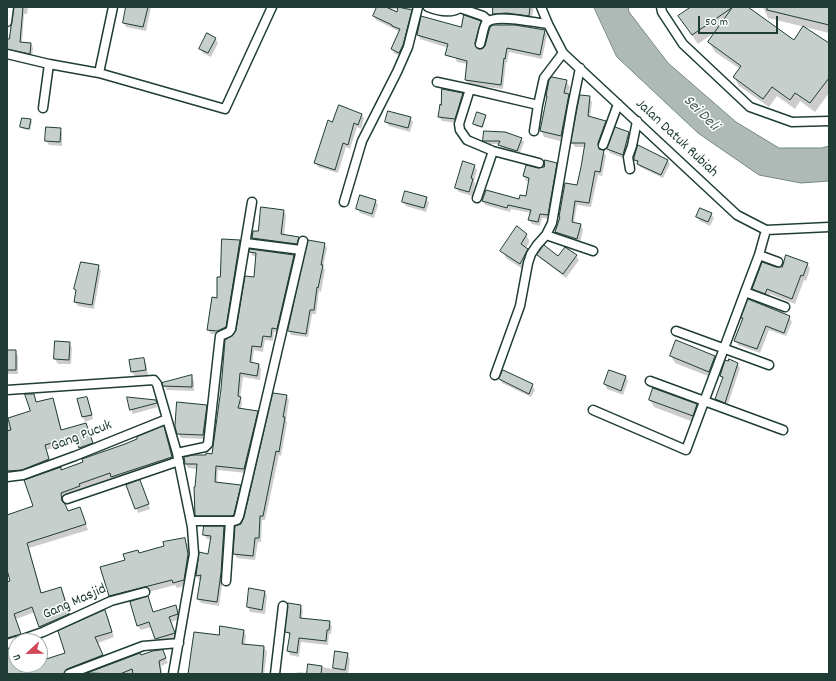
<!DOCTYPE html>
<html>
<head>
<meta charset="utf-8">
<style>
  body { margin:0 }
  #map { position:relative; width:836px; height:681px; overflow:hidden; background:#fff; font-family:Dekko,sans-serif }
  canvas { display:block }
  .frame { position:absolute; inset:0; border:8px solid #1f3d34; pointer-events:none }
  .north { position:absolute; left:8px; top:633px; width:40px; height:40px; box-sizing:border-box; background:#fff; border:1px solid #a5b1ae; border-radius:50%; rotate:248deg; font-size:11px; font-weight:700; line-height:16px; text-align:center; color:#1f3d34 }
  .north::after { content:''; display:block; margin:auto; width:14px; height:18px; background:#d1495b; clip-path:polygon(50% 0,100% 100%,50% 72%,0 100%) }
  .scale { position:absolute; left:698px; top:16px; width:80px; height:18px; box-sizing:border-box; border:2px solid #1f3d34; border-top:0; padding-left:5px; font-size:12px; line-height:14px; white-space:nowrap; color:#1f3d34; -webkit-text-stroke:3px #fff; paint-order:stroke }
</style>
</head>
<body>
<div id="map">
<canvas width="836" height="681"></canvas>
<div class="frame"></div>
<div class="north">U</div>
<div class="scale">50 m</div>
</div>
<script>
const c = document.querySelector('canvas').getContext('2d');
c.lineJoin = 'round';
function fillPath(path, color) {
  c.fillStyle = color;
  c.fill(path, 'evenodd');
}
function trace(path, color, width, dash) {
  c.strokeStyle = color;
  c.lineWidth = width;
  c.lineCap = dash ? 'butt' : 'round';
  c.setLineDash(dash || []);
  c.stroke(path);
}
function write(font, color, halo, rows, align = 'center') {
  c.font = font + ' Dekko,sans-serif';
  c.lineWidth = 3;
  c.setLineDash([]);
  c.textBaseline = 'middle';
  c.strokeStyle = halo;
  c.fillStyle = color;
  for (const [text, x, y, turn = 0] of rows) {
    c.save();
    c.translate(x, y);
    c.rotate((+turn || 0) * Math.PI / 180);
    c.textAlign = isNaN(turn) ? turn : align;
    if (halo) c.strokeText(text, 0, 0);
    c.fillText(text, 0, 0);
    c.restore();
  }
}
const water = new Path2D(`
  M594 7H628L629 12 668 63 736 122 779 148H822L829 146V181L801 183 759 175 698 133 617 57Z`);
fillPath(water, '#afbab7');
trace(water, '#758883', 1);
fillPath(new Path2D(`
  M15 7H28L27 14H24L22 43 31 44 33 48 32 57 9 53 7 50V40H10Z
  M127 7H151L146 31 126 27 124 23Z
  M378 7H417L415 9H389L410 15 412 19 402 56 395 54 392 49 400 32 376 20 374 16Z
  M494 7H534L531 21 498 19 494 14Z
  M675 7H746L794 41 829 45V93L815 112 800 101 795 109 777 96 769 107 739 86 734 77 740 69 715 52 709 42 718 30 698 44 685 25 691 8Z
  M763 7H829V33L768 18Z
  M480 22 483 27 477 48 479 50 544 31 547 35 542 59 509 52 507 63 506 62 503 89 469 85 466 80 468 64 457 62 455 57Z
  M449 25 451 49 420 39 418 35Z
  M215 38 218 43 211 57 203 53 201 49Z
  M566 81 570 87 568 94 572 100 564 142 544 137 541 131 548 97 547 96Z
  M462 94 465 98 457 123 442 121 439 116Z
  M589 97 592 102 590 118 605 122 608 126 600 149V150L603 151 606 156 602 176 598 175 591 207 577 205 574 223 581 225 583 230 580 242 559 237 556 232 560 218V217L578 186 585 147H575L572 143Z
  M339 106 362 115 364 119 361 129 357 127 350 149 346 147 338 173 318 167 316 163Z
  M485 115 486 117 483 128 475 126 474 124Z
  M410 118 413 122 410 132 389 126 386 122Z
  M31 120 32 122 30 130 23 129 21 127Z
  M60 129 62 133V146L49 145 46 141Z
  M629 133 631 137 625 159 610 153 608 149Z
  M521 139 524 142 519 155 502 148 499 144H486L484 141Z
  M635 159 668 161 670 164 663 178 640 167Z
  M556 164 559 168 550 219 542 218 540 226 532 224 529 220 531 213 511 209 510 212 485 205 483 201 520 200 527 197 530 182 526 181 524 176 526 166 540 169Z
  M474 166 477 170 474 181 475 184 472 196 459 192 456 188Z
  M426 198 429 203 426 212 406 206 403 202Z
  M375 200 378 205 374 218 360 213 358 209Z
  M283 211 286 215 284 236 298 238 301 243 299 248 255 242 253 238Z
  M711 214 714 218 710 226 700 221 697 217Z
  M525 233 529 240V243L526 248 531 256 524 270 506 258 502 251Z
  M240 241 242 245 228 331 220 335 211 334 208 330 217 299 221 278Z
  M324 244 327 248 323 267 325 270 321 292 319 291 316 314H312L308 337 291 335 289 330Z
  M250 252 294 256 296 260 279 333 274 332 273 341 265 340 263 352 254 350 252 364 259 365 261 369 260 380 243 377 240 398 242 402 241 409 257 412 260 417 246 473 218 470 217 483 240 486 242 491 235 520H199L196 515V488L197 469 188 468 186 464 212 455 234 336 255 278 257 257 253 256Z
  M538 255 559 257 576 256 579 260 566 278 541 259Z
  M807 263 810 269 806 281 804 280 795 304 770 294 768 299 756 294 753 289 776 268Z
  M98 266 101 271 94 309 78 306 75 302Z
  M742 317H789L792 322 786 336 769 330 760 353 738 345 736 341 744 320Z
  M69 343 72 348 71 364H58L55 359Z
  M7 351H15L18 356V374H7Z
  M671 356 714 357 719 364 713 378 675 363Z
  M144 359 146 363 148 375 135 376 132 372 130 361Z
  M738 364 740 368 727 407 718 403 716 399 723 380 721 376Z
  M191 376 194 381V391L167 390 164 386Z
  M626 377 628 381 623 395 607 389 605 384Z
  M500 379 532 385 535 390 531 397 502 383Z
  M33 395 37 403 52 399 55 404 62 431 86 424 95 448 83 453 78 441 46 450 51 464 12 476 9 470H7V414L8 420 31 412Z
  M286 396 289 400 286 420 287 423 281 456 279 455 265 520H262L261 542H258L255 560 237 558 234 553 242 525Z
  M87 398 89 402 93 419 85 422 83 417 78 400Z
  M650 400 697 405 701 412 696 423 654 407Z
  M155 401 158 407 133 414 131 409Z
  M206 406 209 411 206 439 181 438 178 433Z
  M163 428 166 433 175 463 115 482 113 478 81 490 82 491 64 498V504L68 516 80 508 88 530 29 548 42 594 61 588 64 594 72 619 43 632 35 612 16 619 23 639 7 645V600L16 596 7 567V516L35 507 60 468 61 471 84 462Z
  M140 481 150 509 138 513 128 485Z
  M224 528 226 532 223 578 219 606 201 603 198 599 201 579 199 580 197 576 200 554 209 555 211 540 207 539 204 535Z
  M184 539 188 545 191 560 187 585 177 588 175 585 114 601 110 595 126 560 140 554Z
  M265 592 267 596 265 614 250 612 248 607Z
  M148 598 153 613 175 606 180 619 171 622 176 638 158 643 152 627 141 630 138 626Z
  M301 606 303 611 302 619 329 622 332 626 331 634H329L328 645 301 642 299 657 290 655 288 651 290 636 286 632Z
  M105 611 108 617 114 637 98 643 105 661 70 674H7V650L16 648V665H40V649L46 660 66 653Z
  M244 631 246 636 245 645 264 647 267 652 264 674H189L220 636Z
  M336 652 347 654 350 659 348 674H296L297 672 308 673 309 665 334 669Z
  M140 654 141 656H165L168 663 161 666 162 674H89Z`), '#0003');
const building = new Path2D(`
  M14 7H23L20 42 31 43 30 54 7 49V39H9Z
  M126 7H148L143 27 123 23Z
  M377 7H386L397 12 398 7 412 10 403 45 399 53 391 49 400 29 392 26V25L373 16Z
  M493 7H530L529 16 507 13 493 14Z
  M691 7H733L692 35 678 16Z
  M733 7H748L794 40 803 26 829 43V78L810 103 795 93 790 100 772 87 763 99 733 77 741 66 708 42Z
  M768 7H829V25L767 10Z
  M464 15 481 21 475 43 476 47 479 49 483 48 485 46 490 27 493 25H515L545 30 540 55 507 48 505 59 504 58 501 85 465 80 467 61 445 55 448 44 417 35 421 16 461 27Z
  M207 33 216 38 208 53 199 49Z
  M552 77 567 80 564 93 569 94 561 136 540 131 547 96H546L549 80Z
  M442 89 463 93 455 119 438 117 440 104 441 105Z
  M580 95 590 96 588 116 606 121 598 143 599 149 604 150 600 172 595 171 589 203 575 201 572 222 581 224 577 239 555 232 560 217H559L565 183 577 185 581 167 585 143H571Z
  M339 105 362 114 358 125 354 123 348 145 343 143 335 170 314 163 328 120 332 122Z
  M388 111 411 117 408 128 385 122Z
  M477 112 486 115 482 127 473 124Z
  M22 118 31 119 29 129 20 127Z
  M46 127 61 128 60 142 45 141Z
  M615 127 629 132 623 155 607 149Z
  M484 131 505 132 522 138 517 151 498 145 500 141H483Z
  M638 145 668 160 661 175 637 164 638 161 634 160V158Z
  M545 160 557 163 548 215 540 214 538 222 528 220 531 210 508 205 507 208 482 201 486 190 519 199 520 195 526 196 529 178 523 176 526 165 538 168 544 167Z
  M463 161 475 165 471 178 473 179 469 192 455 188Z
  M405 191 427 197 424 208 402 202Z
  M360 195 376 200 372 214 356 209Z
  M261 207 284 210 281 234 299 237 297 244 252 238 253 231H258Z
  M700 208 712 213 708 222 696 217Z
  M517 226 527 234 521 244 528 249 520 264 500 251Z
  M222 239 240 240 226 327 217 331 207 330 212 297 217 298V277H220Z
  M308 240 325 243 321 265H323L318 288 317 287 314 310H310L306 334 288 331Z
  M544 245 558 256 565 247 577 255 563 274 537 255Z
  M250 249 294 255 277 329 272 328 271 337 263 336 261 347 252 346 250 362 259 364 257 376 240 373 238 396 241 397 238 408 258 411 244 469 216 466 215 482 241 485 234 514 233 516H195L194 487H195L197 464H185L184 457 193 455H206V453L212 454 221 389 225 340 233 335 236 330 245 276 254 277 256 253 249 252Z
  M786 255 808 263 803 276 801 275 792 299 767 289 765 294 752 289 762 262 776 267H782Z
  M81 262 99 265 92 305 74 302 76 290 74 289Z
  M748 299 790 316 784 333 766 326 757 349 734 341 743 318H741Z
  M676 340 715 356 709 372 670 356Z
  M55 341 70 342 69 360 54 359Z
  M7 350H16V370H7Z
  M144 358 146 370 131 372 129 360Z
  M729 359 738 363 725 403 715 399 723 377 720 376 725 360 728 361Z
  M503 370 533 384 529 394 499 379Z
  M609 370 626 376 621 391 604 384Z
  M192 375V387L163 386 162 383Z
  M653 388 697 404 693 416 649 400Z
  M273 393 287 395 283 417H285L279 452 276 451 263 516H260L259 538H255L253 556 233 554 235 526 241 524 244 517Z
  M25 394H34L36 402 53 398 61 430 86 423 93 443 79 448 75 436 45 445 49 459 22 470 8 471 7 467V431L11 430 8 418 30 411Z
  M87 397 92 415 82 417 77 399Z
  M127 397 156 400 157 403 130 410Z
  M177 402 207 405 203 435 177 434 175 427Z
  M164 426 172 457 111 477 110 473 79 484 80 486 61 493 62 501 65 504 68 511 80 507 86 524 27 543 41 593 61 587 69 614 39 627 32 607 14 614 21 634 7 638V582L10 581 7 570V515L33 506 24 480 61 467V470L83 462 82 459 125 444 137 439V437Z
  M140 480 149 504 135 509 126 485Z
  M204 526H224L221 573 217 602 197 599 201 575 196 576 199 552 208 554 211 536 203 535Z
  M185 538 188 554 184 580 173 583 172 580 109 596 100 567 125 560 123 554 138 550 139 553 164 546 163 542Z
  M249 588 265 591 262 610 247 607Z
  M148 596 153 612 176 605 178 614 169 617 175 633 155 639 149 622 137 626 130 602Z
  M288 603 301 605 300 618 330 621 329 630H327L326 641 299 638 297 653 287 651 290 633 285 632Z
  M105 610 112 632 95 637 103 655 67 669 64 674H7V649L16 647V665H18L20 671 40 665V661L65 653 58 631Z
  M220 626 244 630 242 644 264 646 262 674H188L194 632 219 635Z
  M163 650 166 658 159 661 161 674H133L132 669 120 674 87 673 140 653 141 655 153 651Z
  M335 651 348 653 345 670 333 668Z
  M308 664 322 666 321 674H307Z`);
fillPath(building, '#c7cfcc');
trace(building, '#1f3d34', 1);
const minor = new Path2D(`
  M428 7C438 11 452 14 461 7
  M541 7 548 24 563 53 737 215 766 230 829 227
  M661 7 662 12 683 44 750 107 792 122 829 121
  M460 8 483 16 489 21
  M7 22 9 7
  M480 44C482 38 483 28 486 23 495 13 535 23 548 24
  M7 54 49 64
  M99 73 113 7
  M437 82 470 89 538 105
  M470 89 459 124 460 130 467 140 493 151 539 163
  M43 108 49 64 99 73 225 109 272 7
  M534 131 538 105 544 78 563 53
  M603 145 618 104
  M630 169 628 157 632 146 637 121
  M477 198 493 151
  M344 202 362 141 397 72 408 47 418 7
  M546 235 593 251
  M246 243 301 250
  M759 255 778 262
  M745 292 785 307
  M676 331 769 365
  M495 375 520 306 528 263 531 254 537 245 546 235 552 223 572 107 580 68
  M650 381 783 430
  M7 390 154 380 157 384 177 453 192 527 194 554 173 674
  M593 410 686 450 745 292 759 255 766 230
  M177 453 205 447 208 444 220 336 229 332 231 329 252 202
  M7 477 23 475 75 456 167 419
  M67 499 179 461
  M191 521H234L237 520 239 516 303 241
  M226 581 230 521
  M17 641 43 632 111 601 145 592
  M7 644 16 641
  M69 674 143 646 179 643
  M275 674 283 606`);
trace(minor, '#1f3d34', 11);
trace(minor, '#fff', 8);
write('15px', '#1f3d34', '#fff', [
  ["Jalan Datuk Rubiah",676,139,43],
  ["Gang Pucuk",82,437,-21],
  ["Gang Masjid",75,603,-24]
]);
write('italic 16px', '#4a625b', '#fff', [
  ["Sei Deli",700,114,45]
]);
</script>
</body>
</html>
